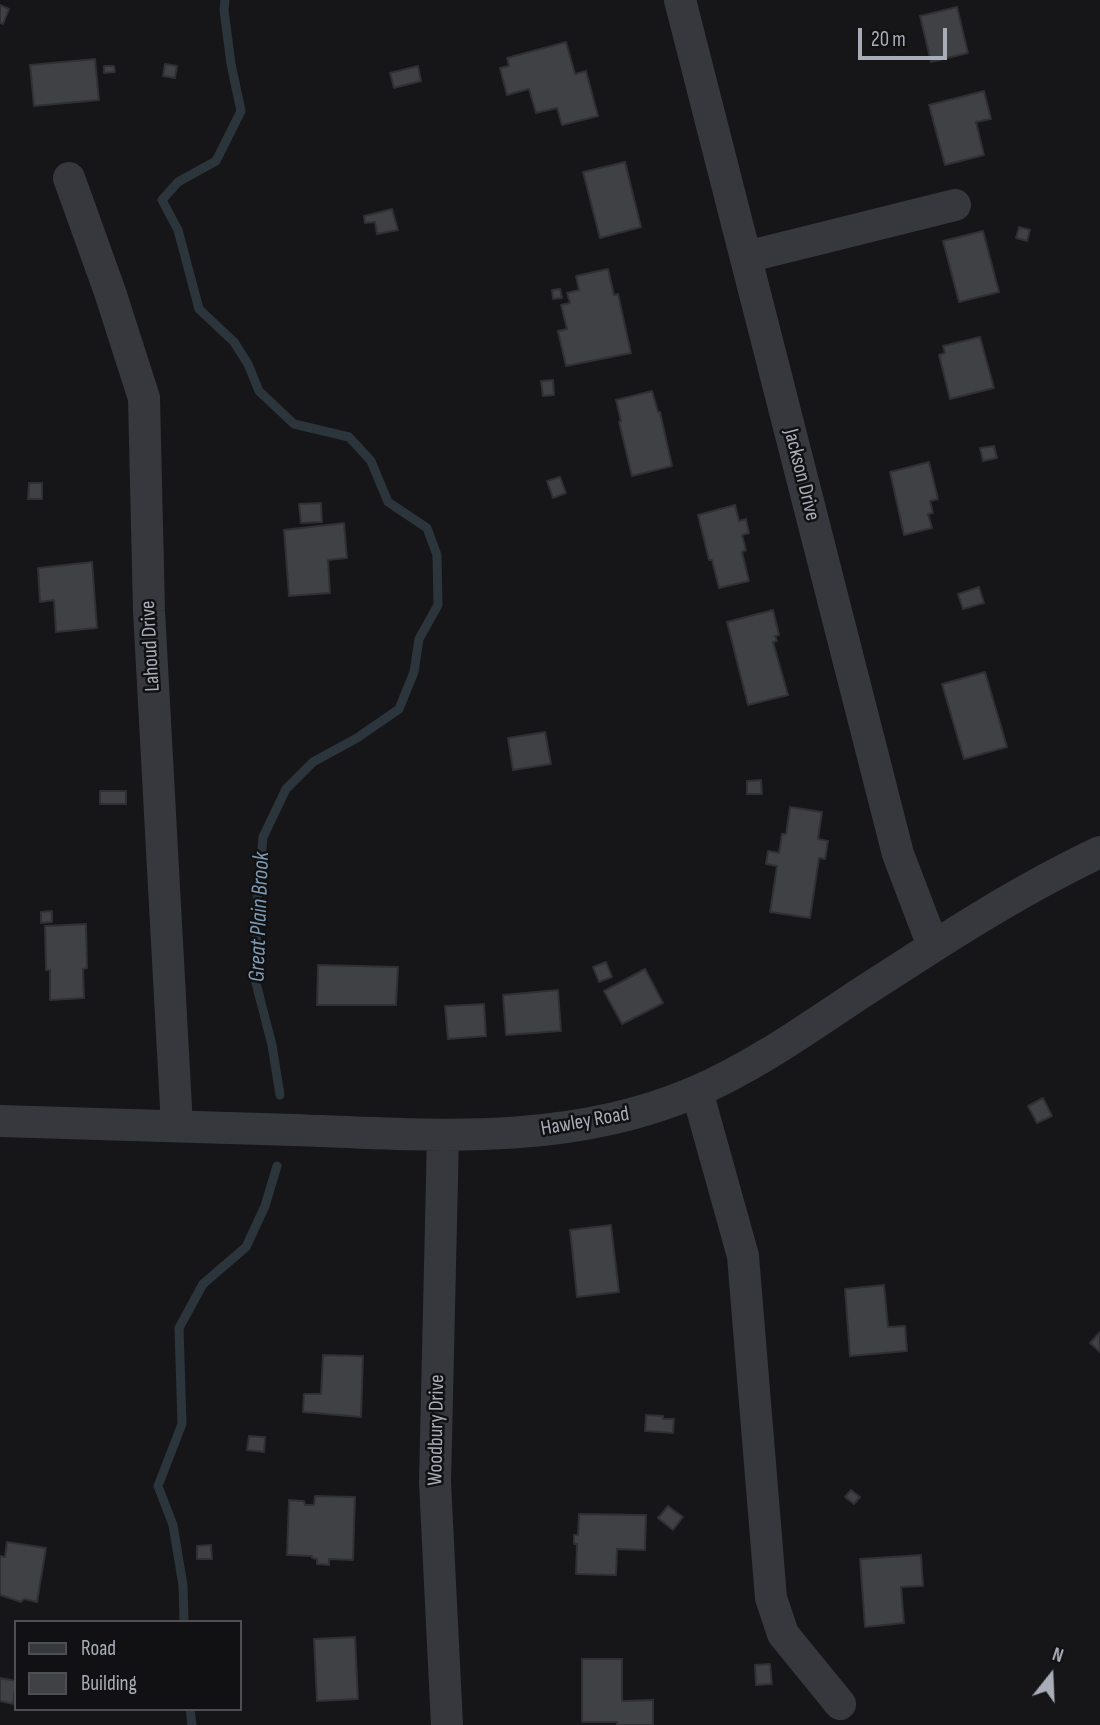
<!DOCTYPE html>
<html>
<head>
<meta charset="utf-8">
<style>
  body { margin:0 }
  #map { position:relative; width:1100px; height:1725px; overflow:hidden; background:#161618; font-family:"Sofia Sans Condensed",sans-serif }
  canvas { display:block }
  .legend { position:absolute; left:14px; top:1620px; width:228px; height:91px; box-sizing:border-box; background:#111113; border:2px solid #4d4f55; margin:0; padding:9px 12px; list-style:none; font-size:21px; color:#a8adb8 }
  .legend li { display:flex; align-items:center; gap:14px; height:35px }
  .legend b { width:35px; border:2px solid #4d4f55 }
  .north { position:absolute; left:1016px; top:1641px; width:70px; height:70px; -webkit-text-stroke:5px #111113; paint-order:stroke; rotate:18deg; font-size:19px; font-weight:700; line-height:28px; text-align:center; color:#a8adb8 }
  .north::after { content:''; display:block; margin:auto; width:24px; height:32px; background:#a8adb8; clip-path:polygon(50% 0,100% 100%,50% 72%,0 100%) }
  .scale { position:absolute; left:858px; top:28px; width:89px; height:32px; box-sizing:border-box; border:4px solid #a8adb8; border-top:0; padding-left:9px; font-size:21px; line-height:24px; white-space:nowrap; color:#a8adb8; -webkit-text-stroke:5px #111113; paint-order:stroke }
</style>
</head>
<body>
<div id="map">
<canvas width="1100" height="1725"></canvas>
<ul class="legend">
<li><b style="height:9px;background:#37383d"></b>Road</li>
<li><b style="height:19px;background:#404145"></b>Building</li>
</ul>
<div class="north">N</div>
<div class="scale">20 m</div>
</div>
<script>
const c = document.querySelector('canvas').getContext('2d');
c.lineJoin = 'round';
function trace(path, color, width, dash) {
  c.strokeStyle = color;
  c.lineWidth = width;
  c.lineCap = dash ? 'butt' : 'round';
  c.setLineDash(dash || []);
  c.stroke(path);
}
function fillPath(path, color) {
  c.fillStyle = color;
  c.fill(path, 'evenodd');
}
function write(font, color, halo, rows, align = 'center') {
  c.font = font + ' "Sofia Sans Condensed",sans-serif';
  c.lineWidth = 5;
  c.setLineDash([]);
  c.textBaseline = 'middle';
  c.strokeStyle = halo;
  c.fillStyle = color;
  for (const [text, x, y, turn = 0] of rows) {
    c.save();
    c.translate(x, y);
    c.rotate((+turn || 0) * Math.PI / 180);
    c.textAlign = isNaN(turn) ? turn : align;
    if (halo) c.strokeText(text, 0, 0);
    c.fillText(text, 0, 0);
    c.restore();
  }
}
trace(new Path2D(`
  M225 0 224 10 231 64 241 111 216 161 178 182 162 200 178 230 199 309 234 342 248 364 259 391 294 424 349 437 371 461 388 502 427 528 437 555 438 605 419 639 414 672 399 709 357 738 313 762 286 789 263 837 257 903 256 983 272 1045 280 1095
  M184 1622 183 1585 173 1525 158 1486 182 1424 179 1328 203 1284 246 1247 265 1206 277 1166
  M190 1709 192 1725`), '#2c353c', 9);
const building = new Path2D(`
  M0 5 9 9 3 24 0 23Z
  M957 7 968 53 931 62 920 16Z
  M566 42 575 74 586 71 598 116 562 125 557 108 536 113 529 89 507 95 500 68 509 66 507 58Z
  M95 59 99 100 34 106 30 65Z
  M165 64 177 66 175 78 163 76Z
  M104 66H114L115 72 104 73Z
  M418 66 421 81 394 88 390 73Z
  M984 91 991 119 976 122 984 155 945 165 929 105Z
  M625 162 641 227 600 238 583 172Z
  M392 209 398 230 377 234 375 222 365 223 364 216Z
  M1019 227 1030 230 1027 241 1016 238Z
  M983 231 999 292 959 302 943 241Z
  M608 269 614 295 618 294 631 353 566 366 558 331 567 329 561 305 570 303 567 293 579 290 576 276Z
  M560 289 562 298 553 299 552 290Z
  M980 337 994 388 950 399 939 355 945 353 943 346Z
  M553 380 554 395 543 396 541 381Z
  M652 391 658 412H660L672 466 632 476 619 422 621 421 616 400Z
  M994 446 997 458 983 461 980 448Z
  M929 462 938 499 930 501 933 513 928 514 932 528 904 535 890 472Z
  M560 477 566 493 553 498 547 481Z
  M29 483H42V499H28Z
  M321 503 322 522 301 523 299 504Z
  M735 505 739 521 746 519 749 533 742 535 746 550 742 552 749 581 719 588 712 560H709L698 515Z
  M344 523 347 558 328 560 330 593 289 596 284 530Z
  M92 562 97 628 56 632 54 600 40 602 38 568Z
  M979 587 984 603 963 609 958 594Z
  M773 610 779 635 775 636 777 641 773 642 788 695 748 705 727 622Z
  M985 672 1007 747 964 759 942 684Z
  M545 732 551 764 513 770 508 738Z
  M761 780 762 794H747V781Z
  M100 791H126V804H100Z
  M790 807 822 812 818 839 828 841 825 859 819 858 810 918 770 912 777 866 766 864 768 851 779 853 782 834H786Z
  M52 911V922L41 923V912Z
  M86 924 87 968 83 969 84 998 50 1000V970H46L45 926Z
  M606 962 612 977 599 982 593 967Z
  M318 965 398 967 396 1005H317Z
  M645 969 663 1003 622 1024 604 991Z
  M558 990 561 1031 506 1035 503 995Z
  M484 1004 486 1036 448 1039 445 1006Z
  M1043 1098 1052 1116 1037 1123 1028 1106Z
  M611 1225 619 1292 577 1297 570 1230Z
  M884 1285 888 1327 905 1326 907 1351 850 1356 845 1289Z
  M1100 1332V1352L1090 1343Z
  M323 1355 363 1356 361 1417 303 1412 304 1394H321Z
  M646 1415 663 1416V1419H674L673 1433 645 1431Z
  M249 1436 265 1437 264 1452 247 1450Z
  M851 1490 860 1497 854 1504 845 1497Z
  M315 1496 355 1497 353 1560 329 1559V1565L317 1564V1559L312 1558V1556L287 1555 289 1500 304 1501 305 1505H314Z
  M668 1506 683 1517 673 1530 658 1518Z
  M579 1514 646 1515 645 1550 617 1549 616 1575 576 1574 577 1544H574V1535H578Z
  M7 1542 46 1548 37 1602 24 1599 21 1602 0 1595V1556L5 1557Z
  M211 1545 212 1559H197V1546Z
  M921 1555 923 1586 901 1587 904 1623 865 1627 860 1559Z
  M355 1637 358 1699 317 1701 314 1639Z
  M582 1659H622V1701L653 1700V1725H617V1722H582Z
  M770 1664 772 1684 756 1685 755 1665Z
  M0 1678 16 1681 13 1704 0 1701Z`);
fillPath(building, '#404145');
trace(building, '#303034', 2);
trace(new Path2D(`
  M680 0 898 854 933 946
  M69 178 110 292 144 398 149 611 177 1126
  M746 257 955 205
  M697 1091 743 1256 771 1598 783 1634 840 1704
  M0 1121C98 1124 196 1127 294 1130 430 1135 567 1147 695 1092 751 1068 801 1033 852 999 932 947 1013 893 1100 852
  M443 1136 435 1482 447 1725`), '#37383d', 32);
write('21px', '#a8adb8', '#111113', [
  ["Jackson Drive",801,475,76],
  ["Lahoud Drive",151,646,-93],
  ["Hawley Road",585,1122,-10],
  ["Woodbury Drive",437,1430,-89]
]);
write('italic 23px', '#7f9bb3', '#111113', [
  ["Great Plain Brook",260,917,-88]
]);
</script>
</body>
</html>
